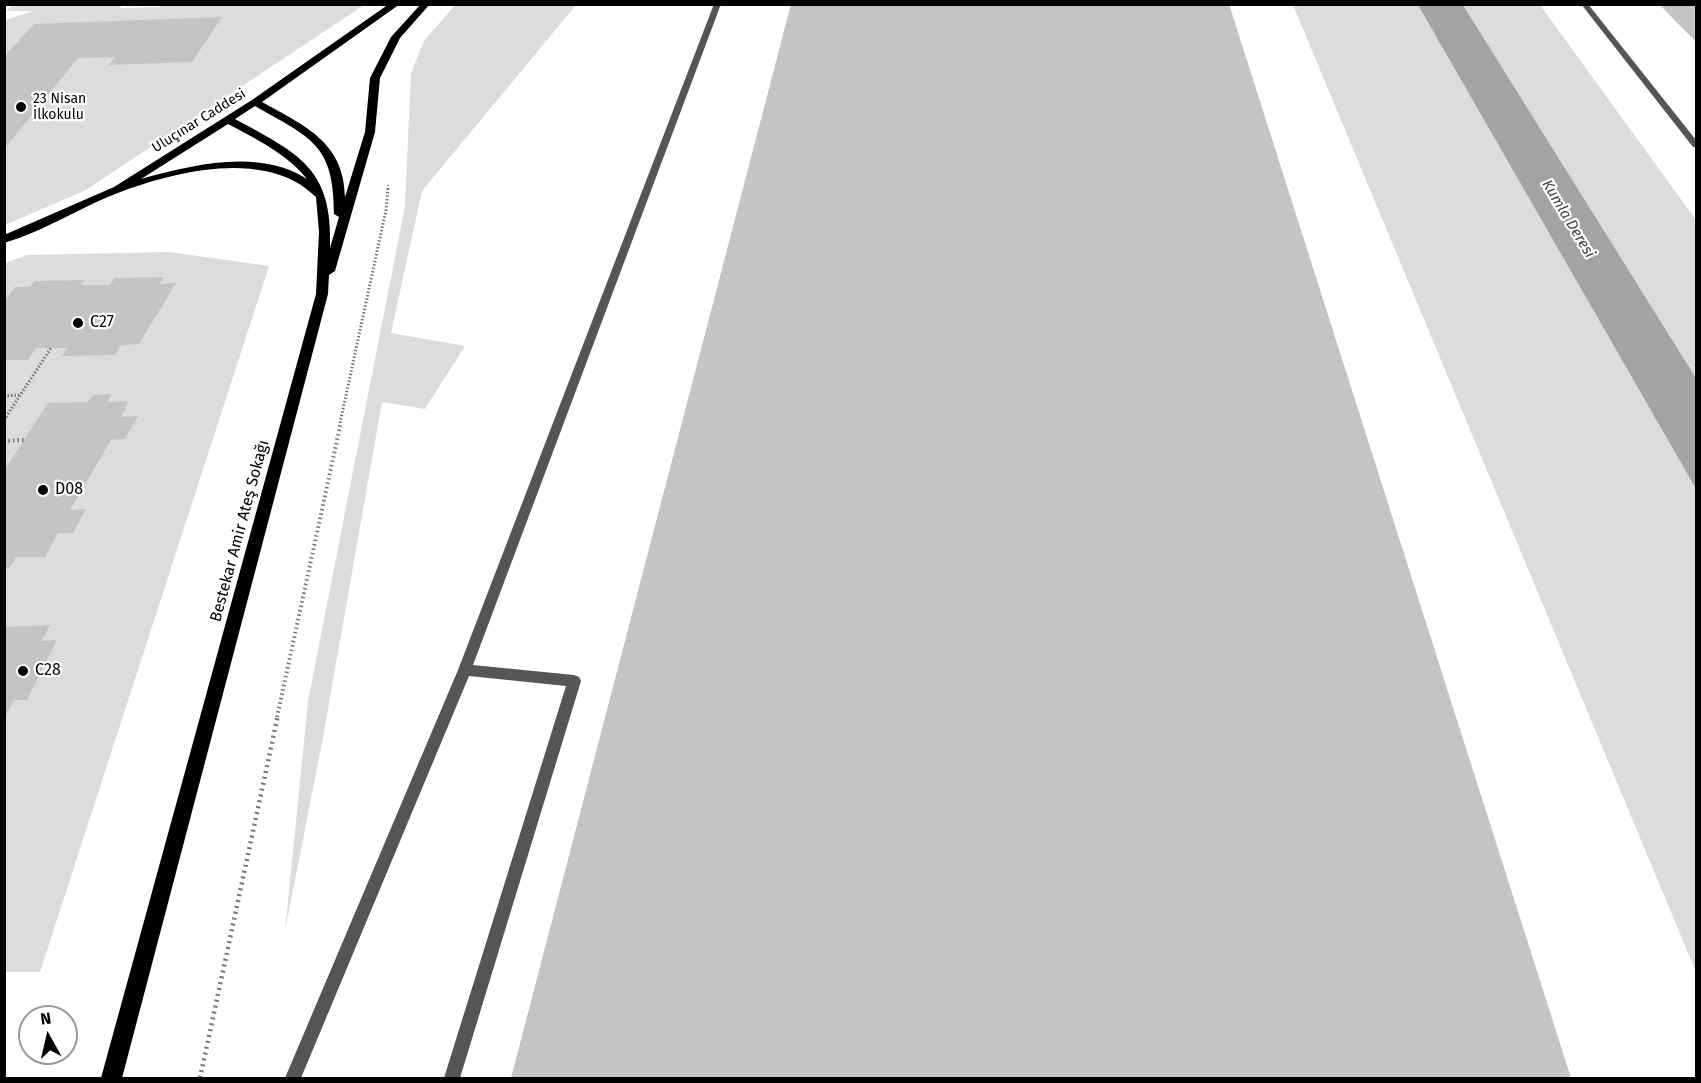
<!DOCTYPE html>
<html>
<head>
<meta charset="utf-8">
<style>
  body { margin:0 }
  #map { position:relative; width:1701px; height:1083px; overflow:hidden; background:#fff; font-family:"Fira Sans",sans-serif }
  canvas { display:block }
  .frame { position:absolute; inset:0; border:6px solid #000; pointer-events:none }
  .north { position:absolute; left:18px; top:1005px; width:60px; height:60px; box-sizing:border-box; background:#fff; border:2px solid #999; border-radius:50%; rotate:352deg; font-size:16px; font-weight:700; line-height:24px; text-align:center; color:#000 }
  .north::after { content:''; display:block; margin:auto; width:21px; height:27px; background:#000; clip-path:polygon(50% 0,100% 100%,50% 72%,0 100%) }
</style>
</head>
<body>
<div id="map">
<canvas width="1701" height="1083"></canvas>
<div class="frame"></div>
<div class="north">N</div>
</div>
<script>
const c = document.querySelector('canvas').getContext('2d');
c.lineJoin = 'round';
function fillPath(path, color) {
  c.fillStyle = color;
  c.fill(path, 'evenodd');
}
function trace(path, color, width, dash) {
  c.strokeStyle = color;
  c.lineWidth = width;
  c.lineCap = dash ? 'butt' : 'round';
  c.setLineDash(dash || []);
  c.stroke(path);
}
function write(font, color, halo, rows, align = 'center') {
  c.font = font + ' "Fira Sans",sans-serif';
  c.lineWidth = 4.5;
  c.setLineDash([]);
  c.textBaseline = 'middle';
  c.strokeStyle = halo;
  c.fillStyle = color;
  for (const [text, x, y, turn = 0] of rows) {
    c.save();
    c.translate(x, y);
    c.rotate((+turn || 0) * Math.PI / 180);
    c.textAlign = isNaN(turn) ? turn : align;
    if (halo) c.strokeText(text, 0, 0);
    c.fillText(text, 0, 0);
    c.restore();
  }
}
fillPath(new Path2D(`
  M162 4 364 5 86 190 5 225V20L33 11H6L13 5H122L120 8 160 7Z
  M455 5H576L422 191 391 333 465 346 425 409 382 402 322 743 285 931 308 701 405 206 411 73 424 41Z
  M1293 5H1418L1696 489V972Z
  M1463 5H1540L1696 220V378Z
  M169 252 269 266 40 972H5V263L27 255Z`), '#dcdcdc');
fillPath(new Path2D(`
  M1418 5H1463L1696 378V489Z`), '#a3a3a3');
fillPath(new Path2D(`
  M791 4H1229L1571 1078H511Z
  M1659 4H1696V42Z
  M222 17 192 62 109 65 115 57 78 58 4 149V57L34 24Z
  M164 277 160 284 176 283 139 344 121 345 115 355 62 356 67 348H36L28 360H4V302L15 287H30L35 281 85 280 81 285H110L115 278Z
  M112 394 107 402 129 401 121 417 138 416 125 439 111 440 70 510 86 509 73 533H58L45 557H16L10 568 4 569V471L48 403 88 402 93 395Z
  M50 625 42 641 57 640 27 700H14L4 719V627Z`), '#c4c4c4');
trace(new Path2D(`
  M388 189V183`), '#777', 2, [1, 2]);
trace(new Path2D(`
  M4 396 20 395
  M4 420 51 348
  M340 423 386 210 388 187`), '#777', 3, [1.5, 2]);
trace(new Path2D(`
  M4 441 24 440
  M277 717 341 422`), '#777', 4, [1.5, 3]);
trace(new Path2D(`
  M200 1078 278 715`), '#777', 4.5, [2, 4]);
fillPath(new Path2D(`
  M714 4H721L473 665 574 675 579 677 581 681 460 1078H444L566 686 469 676 301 1078H285L458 670Z
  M1581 4H1588L1696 140V147H1693Z`), '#555');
fillPath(new Path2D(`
  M389 4H400L262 102C305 126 344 142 345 197L365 132 370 78 391 37 421 4H430L400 38 380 78 375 132 335 271 329 275 328 294 122 1078H101L316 294 319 232 316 197C309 191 302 185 294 181 244 155 172 173 123 191 82 206 45 231 4 243V235L114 187 252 100ZM255 106C311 138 334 144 334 214L339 217 330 248C333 168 299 154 235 119ZM228 124C256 139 286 153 307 179 259 148 192 165 141 179Z`), '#000');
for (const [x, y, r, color] of [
  [21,107,6,"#000"],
  [78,323,6,"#000"],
  [43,490,6,"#000"],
  [23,671,6,"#000"]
]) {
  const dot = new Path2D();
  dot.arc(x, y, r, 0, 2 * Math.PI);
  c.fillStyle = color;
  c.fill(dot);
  trace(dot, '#fff', 2);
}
write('14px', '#000', '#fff', [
  ["23 Nisan",33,99],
  ["İlkokulu",33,115]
], 'left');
write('14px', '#000', '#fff', [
  ["Uluçınar Caddesi",199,121,-32]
]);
write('italic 15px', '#444', '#fff', [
  ["Kumla Deresi",1568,219,59]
]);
write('16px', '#000', '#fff', [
  ["C27",90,323],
  ["D08",55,490],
  ["C28",35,671]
], 'left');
write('16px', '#000', '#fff', [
  ["Bestekar Amir Ateş Sokağı",240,531,-75]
]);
</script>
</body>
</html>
